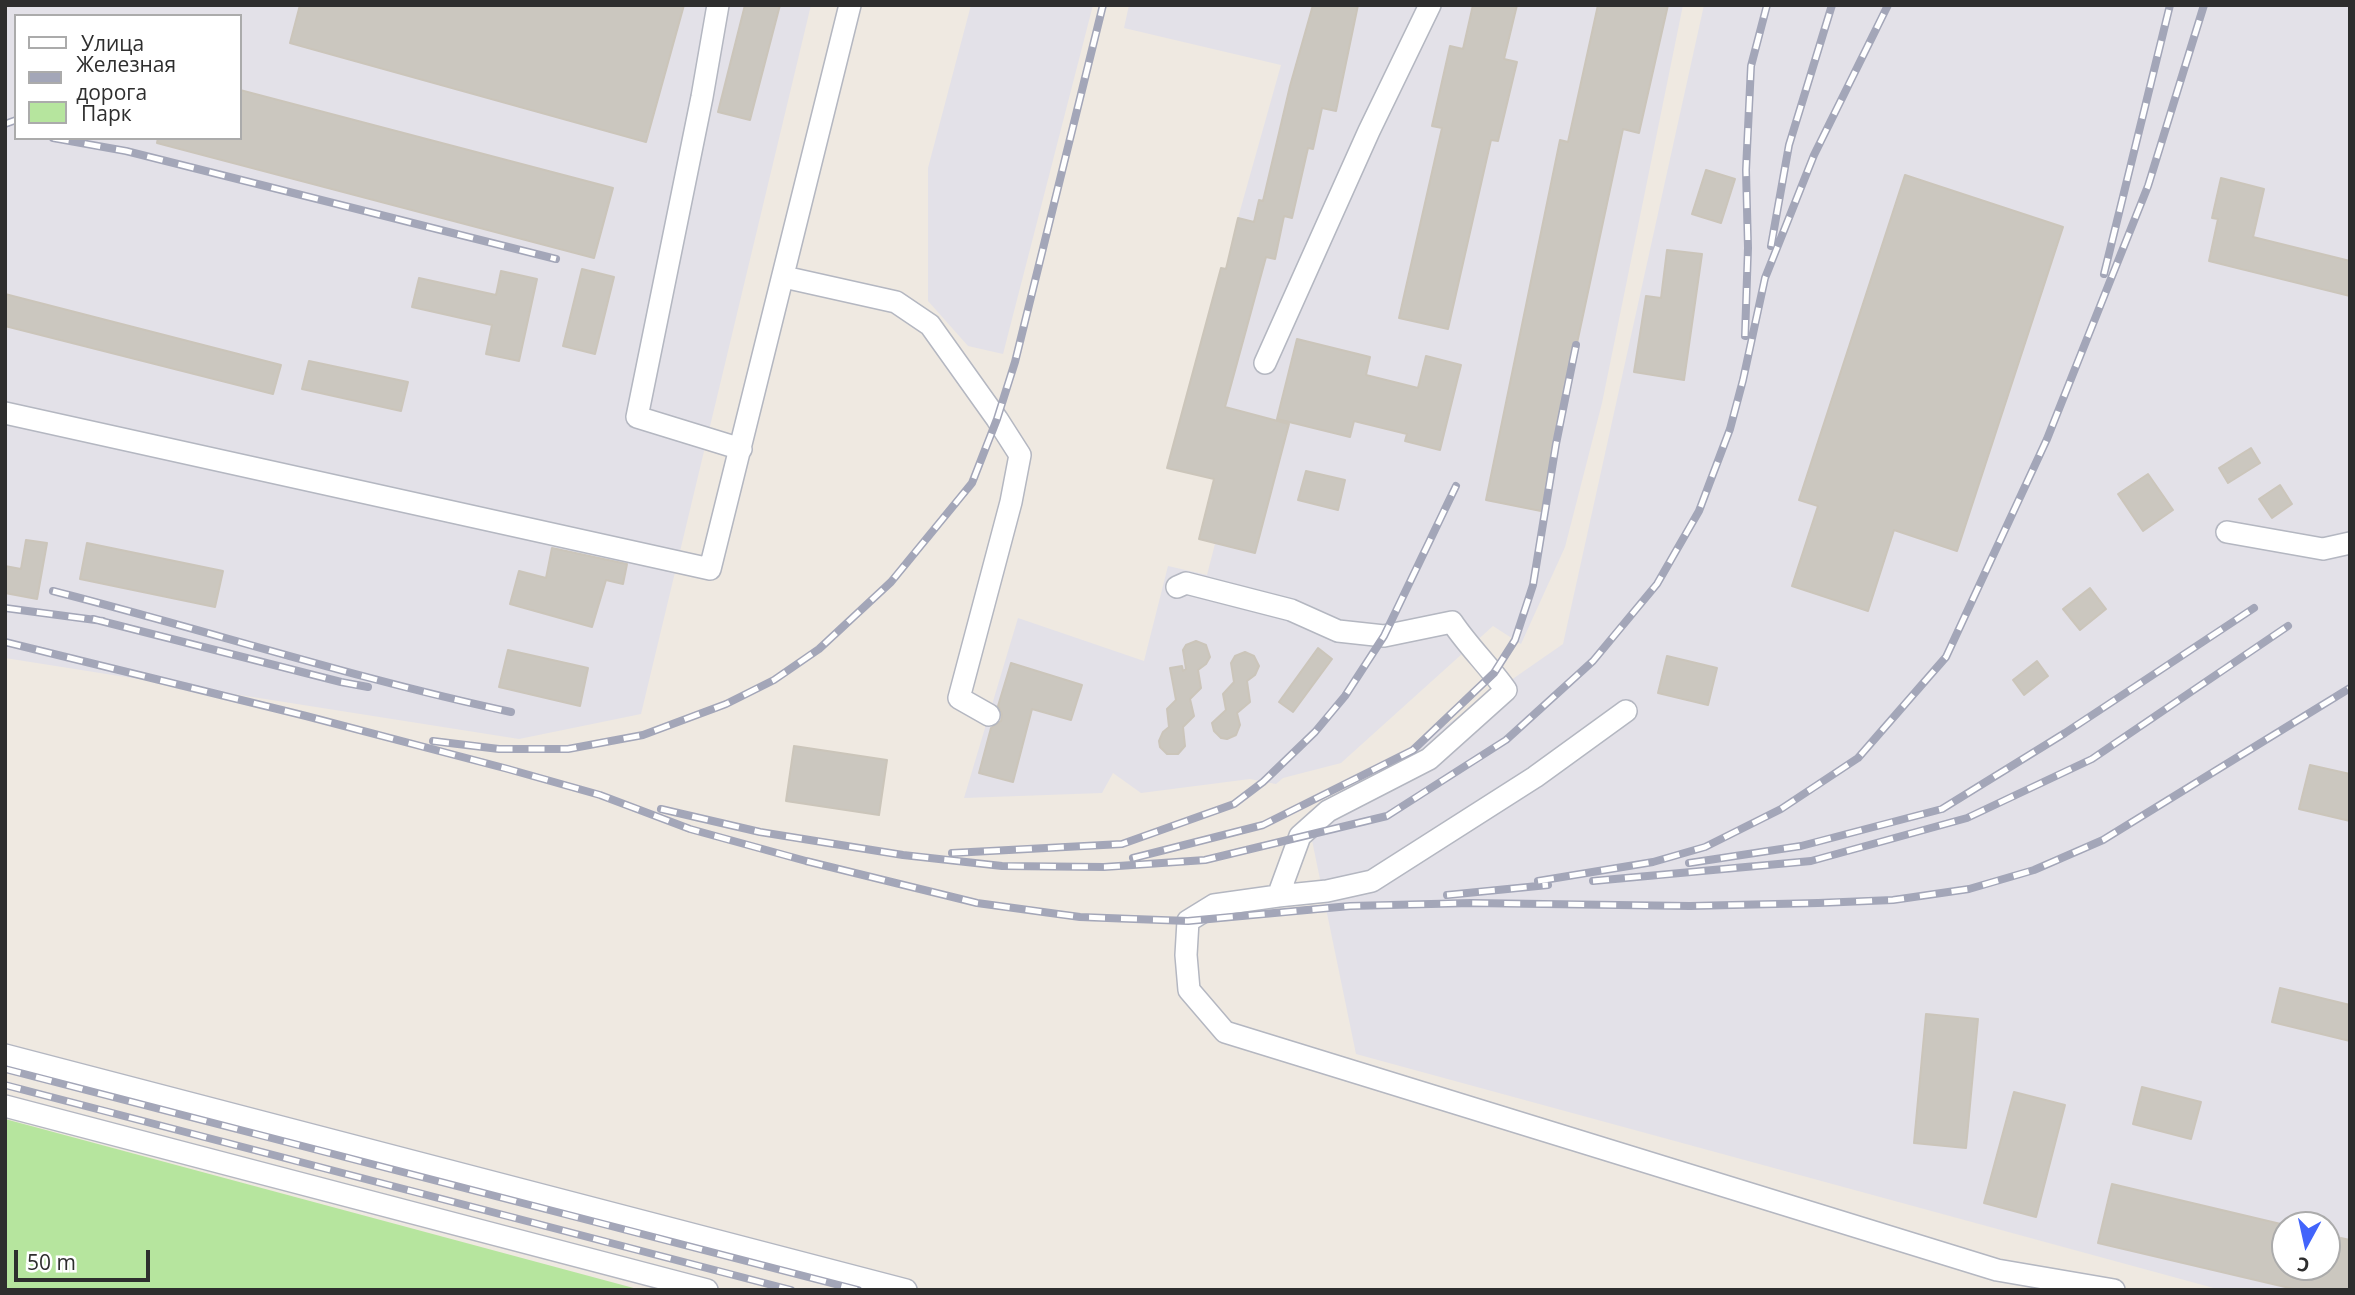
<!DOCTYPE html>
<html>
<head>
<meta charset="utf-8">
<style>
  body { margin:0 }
  #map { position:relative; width:2355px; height:1295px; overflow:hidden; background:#efe9e1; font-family:"Open Sans",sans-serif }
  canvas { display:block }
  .frame { position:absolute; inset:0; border:7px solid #2e2e2e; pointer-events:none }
  .legend { position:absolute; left:14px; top:14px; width:228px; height:126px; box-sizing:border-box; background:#fff; border:2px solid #ababab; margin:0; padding:9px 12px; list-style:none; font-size:21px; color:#2e2e2e }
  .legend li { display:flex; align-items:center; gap:14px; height:35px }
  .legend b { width:35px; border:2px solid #ababab }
  .north { position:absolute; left:2271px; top:1211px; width:70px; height:70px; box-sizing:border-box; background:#fff; border:2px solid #ababab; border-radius:50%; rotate:188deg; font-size:19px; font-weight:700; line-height:28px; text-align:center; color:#2e2e2e }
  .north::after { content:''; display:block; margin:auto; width:24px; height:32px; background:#4264fb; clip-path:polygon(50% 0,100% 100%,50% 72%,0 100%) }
  .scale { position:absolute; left:14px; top:1250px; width:136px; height:32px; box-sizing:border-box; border:4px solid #2e2e2e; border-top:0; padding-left:9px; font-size:21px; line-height:24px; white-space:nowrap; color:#2e2e2e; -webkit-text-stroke:5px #fff; paint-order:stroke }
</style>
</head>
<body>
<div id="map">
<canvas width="2355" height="1295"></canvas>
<div class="frame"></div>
<ul class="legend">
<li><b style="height:9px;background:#fff"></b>Улица</li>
<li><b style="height:9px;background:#a3a6b8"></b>Железная дорога</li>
<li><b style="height:19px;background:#b6e59e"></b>Парк</li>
</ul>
<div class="north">С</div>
<div class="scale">50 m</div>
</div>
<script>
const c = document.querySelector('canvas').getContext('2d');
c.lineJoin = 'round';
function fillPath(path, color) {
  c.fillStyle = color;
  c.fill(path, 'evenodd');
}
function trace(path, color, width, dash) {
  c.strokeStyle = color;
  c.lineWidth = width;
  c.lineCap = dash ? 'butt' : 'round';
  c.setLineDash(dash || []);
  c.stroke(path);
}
fillPath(new Path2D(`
  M5 5H811L641 714 519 739 5 658ZM16 16H240V138H16Z
  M971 5H1093L1003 354 968 346 928 301V168Z
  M1129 5H1683L1602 403 1565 547 1521 644 1493 626 1341 763 1283 778 1276 784 1250 779 1141 793 1113 773 1102 793 964 798 1018 618 1144 661 1168 566 1207 575 1215 544 1199 539 1214 479 1167 468 1221 268 1226 269 1238 218 1281 65 1124 28Z
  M1704 5H2350V1290H2221L1356 1054 1308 821 1563 644ZM2285 1225H2327V1267H2285Z`), '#e3e1e8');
fillPath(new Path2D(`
  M5 1119 641 1290H5Z`), '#b6e59e');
const building = new Path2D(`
  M300 5H684L646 142 290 43Z
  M745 5H780L750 120 718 112Z
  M1313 5H1358L1336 111 1322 108 1313 149 1308 148 1292 218 1284 216 1275 259 1266 257 1225 407 1289 424 1255 553 1199 539 1214 479 1167 468 1221 268 1226 269 1238 218 1254 222 1259 200 1263 201 1290 86Z
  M1473 5H1517L1504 59 1517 62 1498 141 1491 140 1448 329 1399 318 1442 128 1432 126 1450 46 1463 49Z
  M1598 5H1668L1639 133 1623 129 1541 511 1486 500 1560 140 1568 142Z
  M240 90 613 188 594 258 157 143 158 138H240Z
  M1706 170 1735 179 1721 223 1692 214Z
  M1905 175 2063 227 1957 551 1894 530 1868 611 1792 586 1818 506 1799 500Z
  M2221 178 2264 189 2253 237 2350 261V296L2209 261 2218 219 2212 218Z
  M1667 250 1702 254 1684 380 1634 372 1646 296 1661 298Z
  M582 269 614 277 595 354 563 346Z
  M501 271 537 279 519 361 486 354 492 325 412 307 419 278 496 295Z
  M5 294 281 365 273 394 5 326Z
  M1297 339 1370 357 1366 375 1418 388 1426 356 1461 365 1440 450 1405 441 1407 434 1354 421 1350 437 1277 419Z
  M309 361 408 382 401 411 302 389Z
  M2251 448 2260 463 2228 483 2219 468Z
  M1306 471 1345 480 1338 510 1298 500Z
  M2148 474 2173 510 2143 531 2118 494Z
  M2280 485 2292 504 2272 518 2259 499Z
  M26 540 47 543 37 599 5 593V566L21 569Z
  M87 543 223 571 215 607 80 579Z
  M552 548 627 564 623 584 606 580 592 627 510 604 519 571 546 578Z
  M2090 588 2106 609 2080 630 2063 609Z
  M1196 641 1206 645 1210 657 1206 664 1198 670 1201 688 1190 699 1194 716 1183 727 1185 746 1178 754H1167L1160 747 1159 741 1163 732 1169 727 1167 709 1176 700 1170 668 1182 666 1183 671 1186 669 1183 650 1186 645Z
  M1318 648 1332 659 1293 712 1279 702Z
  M508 650 588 668 580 706 499 687Z
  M1245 652 1254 656 1259 666 1255 675 1247 681 1250 702 1237 713 1240 725 1236 735 1227 739 1221 738 1214 731 1212 723 1226 710 1223 694 1234 682 1231 663 1235 656Z
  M1667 656 1717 668 1708 705 1658 693Z
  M2037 661 2048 676 2024 695 2013 680Z
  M1011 663 1082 685 1071 720 1032 709 1013 782 979 773 991 728 1001 721 1002 714 998 706Z
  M794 746 887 760 879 815 786 801Z
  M2310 765 2350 774V821L2299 809Z
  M2280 988 2350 1005V1041L2272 1022Z
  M1926 1014 1978 1019 1966 1148 1914 1143Z
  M2142 1087 2201 1102 2191 1139 2133 1124Z
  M2014 1092 2065 1105 2036 1217 1984 1203Z
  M2112 1184 2285 1225V1267H2327V1235L2350 1240V1290H2298L2098 1243Z`);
fillPath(building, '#cbc7bf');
trace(building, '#cbc5ba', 2);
const minor = new Path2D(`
  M718 5 702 97 637 417 741 449
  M784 277 896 302 930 325 997 419 1020 455 1011 502 959 698 989 715
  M1265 363 1369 131 1430 5
  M5 413 710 569 850 5
  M2227 532 2323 549 2350 543
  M1177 587 1186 583 1291 610 1338 631 1384 636 1452 622C1468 646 1489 666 1506 690L1429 759 1328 811 1300 836 1278 896 1214 905 1188 921 1186 955 1189 990 1225 1032 1997 1270 2114 1290
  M1278 896 1327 891 1372 881 1535 777 1626 711
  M5 1055 906 1290
  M5 1106 707 1290`);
trace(minor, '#b4b7c1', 24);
trace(minor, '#fff', 21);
const rail = new Path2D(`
  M5 124 16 120
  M53 138 126 151 556 259
  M1771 246 1789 145 1832 5
  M2104 274 2170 5
  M1745 336 1748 248 1746 170 1751 66 1767 5
  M53 591C206 630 356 679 511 712
  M5 608 103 621
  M93 619 341 682 368 687
  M5 642 306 716 508 769 600 795 690 829 806 861 977 903 1080 917 1188 921 1350 906 1471 903 1690 906 1818 903 1893 900 1969 889 2034 870 2103 840 2350 688
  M433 741 499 749H568L643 735 726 704 774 680 819 649 891 582 972 483 997 419 1015 362 1103 5
  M661 809 760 832 903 855 1002 866 1104 867 1205 860 1387 816 1506 740 1593 661 1657 584 1699 511 1730 429 1743 380 1765 278 1814 155 1888 5
  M952 853 1122 844 1234 804 1263 782 1315 732 1345 696 1384 636 1456 486
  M1133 858 1263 825 1413 750 1494 673 1515 640 1533 585 1556 444 1576 345
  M1689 863 1801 846 1942 809 2065 733 2254 608
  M1538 881 1653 862 1705 847 1781 809 1858 758 1946 657 2047 439 2148 186 2204 5
  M1593 881 1811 861 1967 818 2092 759 2288 626
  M1447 895 1548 885
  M5 1069 858 1290
  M5 1085 791 1290`);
trace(rail, '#a3a6b8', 8);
trace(rail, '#fff', 5, [16]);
</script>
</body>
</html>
